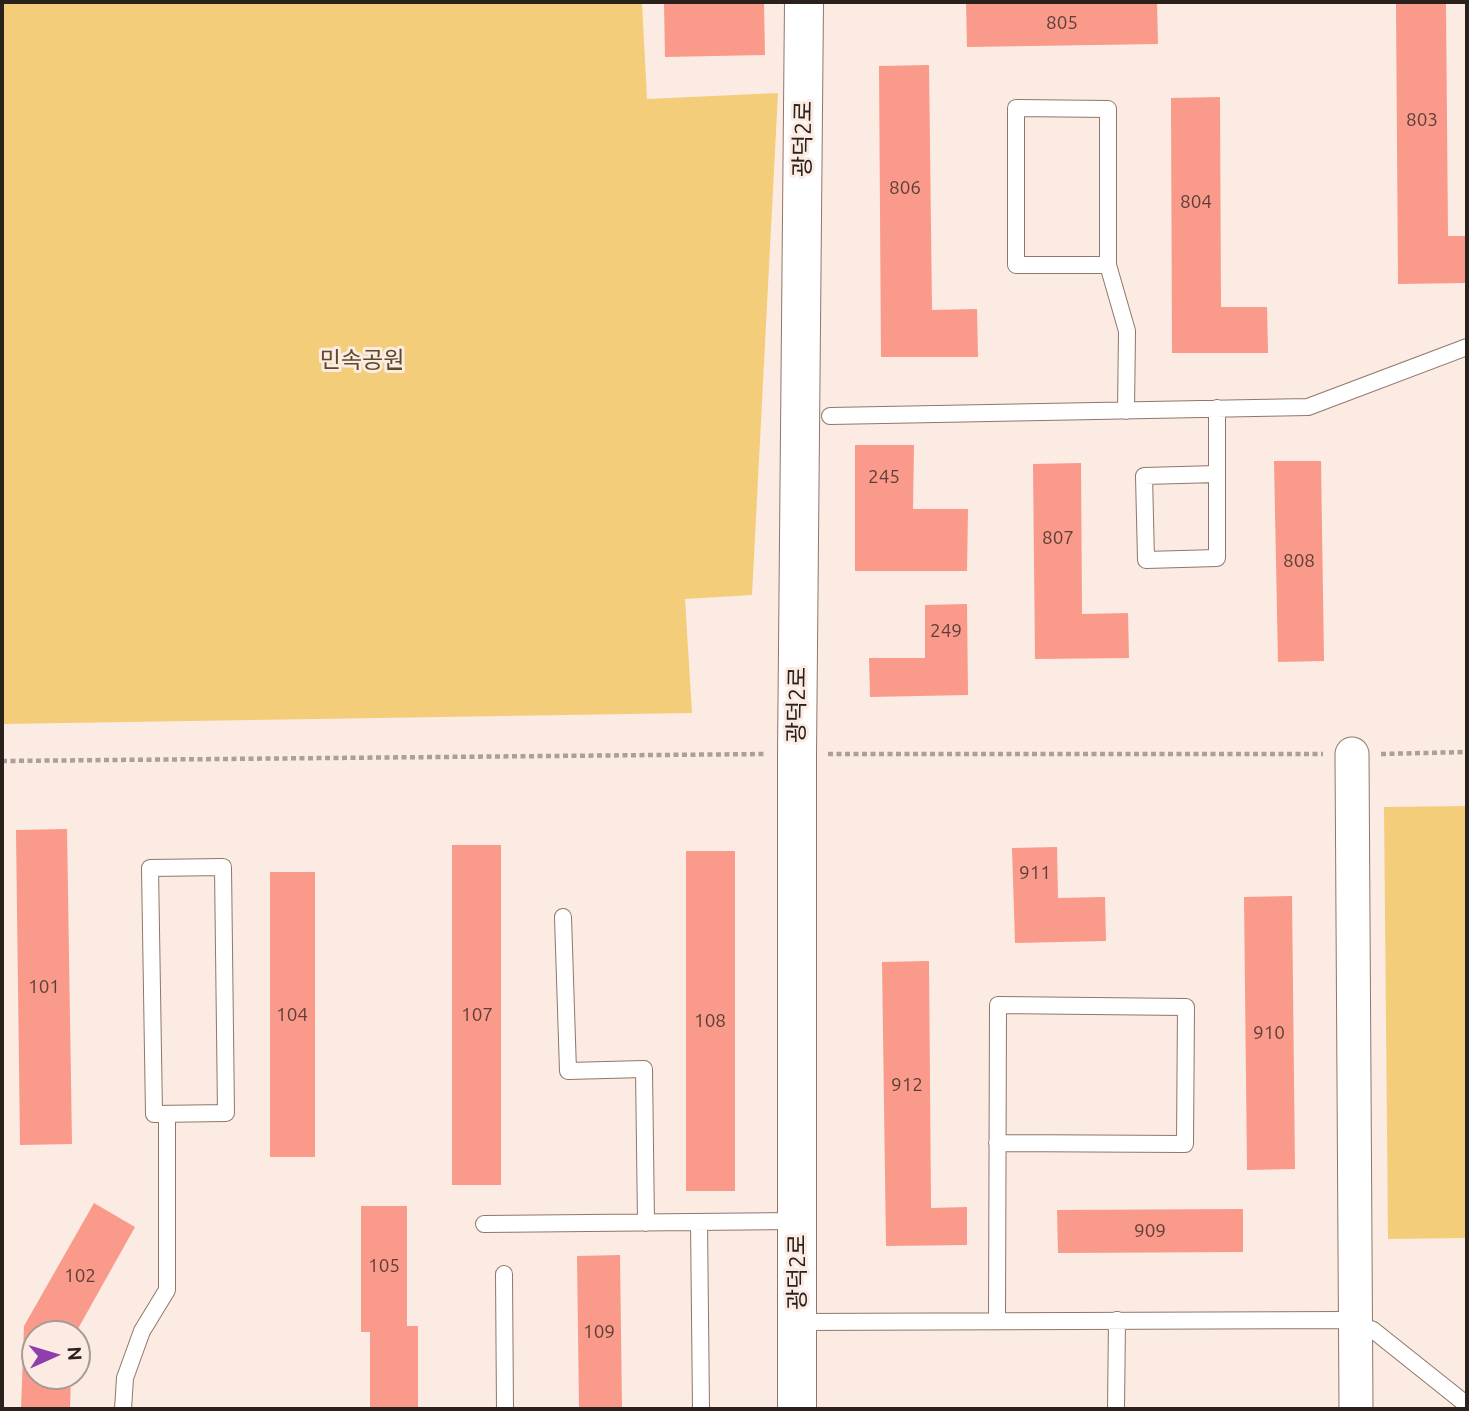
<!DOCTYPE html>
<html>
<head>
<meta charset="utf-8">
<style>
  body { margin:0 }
  #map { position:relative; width:1469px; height:1411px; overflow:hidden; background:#fbebe3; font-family:Ubuntu,sans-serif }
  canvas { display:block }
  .frame { position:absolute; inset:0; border:4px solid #2a211c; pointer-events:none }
  .north { position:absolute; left:21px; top:1320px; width:70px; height:70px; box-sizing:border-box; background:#fbebe3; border:2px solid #a79a93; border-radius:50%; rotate:86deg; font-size:19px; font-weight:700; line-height:28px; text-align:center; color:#2a211c }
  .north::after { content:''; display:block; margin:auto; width:24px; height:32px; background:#903eac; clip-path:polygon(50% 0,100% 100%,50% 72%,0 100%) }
</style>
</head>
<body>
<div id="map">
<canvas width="1469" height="1411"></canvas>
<div class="frame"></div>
<div class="north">N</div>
</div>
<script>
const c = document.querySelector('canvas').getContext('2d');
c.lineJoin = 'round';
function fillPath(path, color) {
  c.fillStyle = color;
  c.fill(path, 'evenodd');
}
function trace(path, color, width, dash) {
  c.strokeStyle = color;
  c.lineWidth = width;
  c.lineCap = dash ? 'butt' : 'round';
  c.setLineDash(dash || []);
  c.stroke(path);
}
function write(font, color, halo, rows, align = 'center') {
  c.font = font + ' Ubuntu,"Noto Sans KR",sans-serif';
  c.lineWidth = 6;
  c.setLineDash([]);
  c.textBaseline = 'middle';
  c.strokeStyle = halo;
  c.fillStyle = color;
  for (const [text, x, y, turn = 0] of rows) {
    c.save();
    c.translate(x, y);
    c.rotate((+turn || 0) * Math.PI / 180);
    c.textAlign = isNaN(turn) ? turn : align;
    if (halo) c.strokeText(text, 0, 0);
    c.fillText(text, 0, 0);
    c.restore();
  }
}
fillPath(new Path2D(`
  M2 2H642L647 99 778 93 752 595 685 599 692 713 2 724Z
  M1467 806V1238L1388 1239 1384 807Z`), '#f4cd7b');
fillPath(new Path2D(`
  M664 2H764L765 55 665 57Z
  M966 2H1157L1158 44 967 47Z
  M1396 4H1446L1448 236H1467V283L1398 284Z
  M929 65 932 310 977 309 978 357H881L879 66Z
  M1220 97 1221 307H1267L1268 353H1172L1171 98Z
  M855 445H914L913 509H968L967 571H855Z
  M1274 461H1321L1324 661 1278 662Z
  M1081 463 1082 614 1128 613 1129 658 1035 659 1033 464Z
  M967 604 968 695 870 697 869 658H925V605Z
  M67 829 72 1144 20 1145 16 830Z
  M452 845H501V1185H452Z
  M1057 847 1058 898 1105 897 1106 941 1015 943 1012 848Z
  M686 851H735V1191H686Z
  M270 872H315V1157H270Z
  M1292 896 1295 1169 1247 1170 1244 897Z
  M929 961 931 1208 967 1207V1245L886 1246 882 962Z
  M94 1203 135 1227 75 1334H35V1376H71L70 1409H21L24 1326Z
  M361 1206H407V1326H418V1409H370V1332H361Z
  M1243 1209V1252L1058 1253 1057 1210Z
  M620 1255 622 1409H579L577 1256Z`), '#f99a8b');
const lane = new Path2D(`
  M1108 265V109L1016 108V265H1108L1127 331 1126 411
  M1217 408V558L1146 560 1144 476 1217 474
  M830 416 1308 407 1467 347
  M223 867 226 1113 154 1114 150 868Z
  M563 917 568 1071 644 1069 646 1223
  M699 1222 701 1409
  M484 1224 797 1221
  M504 1274 505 1409
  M997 1320 998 1005 1186 1007 1185 1144 997 1143
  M797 1322 1347 1320 1373 1330 1467 1405
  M123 1409 125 1378 142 1331 167 1290V1114
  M1116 1409 1117 1320`);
const street = new Path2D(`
  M1352 754 1356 1409`);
const secondary = new Path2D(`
  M797 1409V754L804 2`);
trace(lane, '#8f776b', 18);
trace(street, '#8f776b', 35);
trace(secondary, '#8f776b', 40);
trace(new Path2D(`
  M828 754H1323
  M1381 754 1467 752
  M2 761 766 754`), '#ac9e98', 4.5, [5, 3.5]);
trace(lane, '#fff', 16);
trace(street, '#fff', 33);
trace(secondary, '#fff', 38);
write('19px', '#5e3f38', null, [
  ["805",1062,23],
  ["803",1422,120],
  ["806",905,188],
  ["804",1196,202],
  ["245",884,477],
  ["807",1058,538],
  ["808",1299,561],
  ["249",946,631],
  ["911",1035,873],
  ["101",44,987],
  ["104",292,1015],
  ["107",477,1015],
  ["108",710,1021],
  ["910",1269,1033],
  ["912",907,1085],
  ["909",1150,1231],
  ["105",384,1266],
  ["102",80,1276],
  ["109",599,1332]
]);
write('23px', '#2a211c', '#fbebe3', [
  ["광덕2로",803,139,-89],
  ["광덕2로",797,705,-89],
  ["광덕2로",797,1272,-90]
]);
write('23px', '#5b4a25', '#fbebe3', [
  ["민속공원",362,360]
]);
</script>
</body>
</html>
